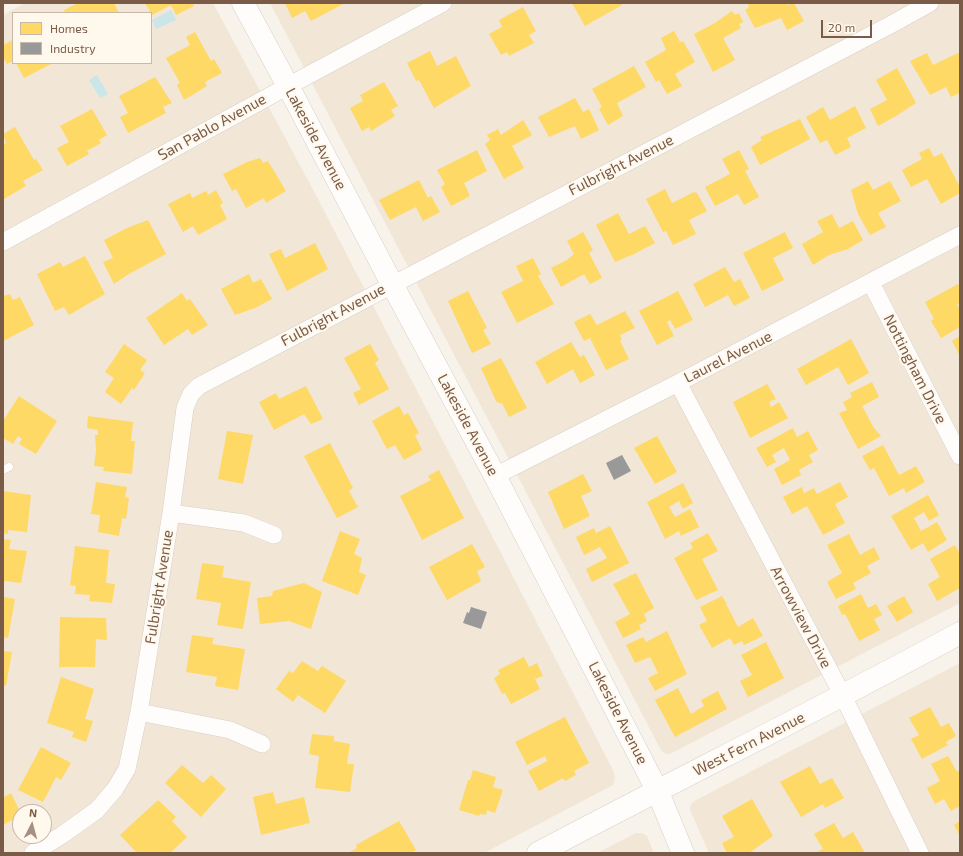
<!DOCTYPE html>
<html>
<head>
<meta charset="utf-8">
<style>
  body { margin:0 }
  #map { position:relative; width:963px; height:856px; overflow:hidden; background:#f8f3ea; font-family:"Exo 2",sans-serif }
  canvas { display:block }
  .frame { position:absolute; inset:0; border:4px solid #795b48; pointer-events:none }
  .legend { position:absolute; left:12px; top:12px; width:140px; height:52px; box-sizing:border-box; background:#fff8ec; border:1px solid #c9b9aa; margin:0; padding:5px 7px; list-style:none; font-size:12px; color:#795b48 }
  .legend li { display:flex; align-items:center; gap:8px; height:20px }
  .legend b { width:20px; border:1px solid #c9b9aa }
  .north { position:absolute; left:12px; top:804px; width:40px; height:40px; box-sizing:border-box; background:#fff8ec; border:1px solid #c9b9aa; border-radius:50%; rotate:6deg; font-size:11px; font-weight:700; line-height:16px; text-align:center; color:#795b48 }
  .north::after { content:''; display:block; margin:auto; width:14px; height:18px; background:#a59081; clip-path:polygon(50% 0,100% 100%,50% 72%,0 100%) }
  .scale { position:absolute; left:821px; top:20px; width:51px; height:18px; box-sizing:border-box; border:2px solid #795b48; border-top:0; padding-left:5px; font-size:12px; line-height:14px; white-space:nowrap; color:#795b48; -webkit-text-stroke:3px #fff8ec; paint-order:stroke }
</style>
</head>
<body>
<div id="map">
<canvas width="963" height="856"></canvas>
<div class="frame"></div>
<ul class="legend">
<li><b style="height:11px;background:#ffd966"></b>Homes</li>
<li><b style="height:11px;background:#999"></b>Industry</li>
</ul>
<div class="north">N</div>
<div class="scale">20 m</div>
</div>
<script>
const c = document.querySelector('canvas').getContext('2d');
c.lineJoin = 'round';
function fillPath(path, color) {
  c.fillStyle = color;
  c.fill(path, 'evenodd');
}
function trace(path, color, width, dash) {
  c.strokeStyle = color;
  c.lineWidth = width;
  c.lineCap = dash ? 'butt' : 'round';
  c.setLineDash(dash || []);
  c.stroke(path);
}
function write(font, color, halo, rows, align = 'center') {
  c.font = font + ' "Exo 2",sans-serif';
  c.lineWidth = 4;
  c.setLineDash([]);
  c.textBaseline = 'middle';
  c.strokeStyle = halo;
  c.fillStyle = color;
  for (const [text, x, y, turn = 0] of rows) {
    c.save();
    c.translate(x, y);
    c.rotate((+turn || 0) * Math.PI / 180);
    c.textAlign = isNaN(turn) ? turn : align;
    if (halo) c.strokeText(text, 0, 0);
    c.fillText(text, 0, 0);
    c.restore();
  }
}
fillPath(new Path2D(`
  M25 3H213L318 199 614 772 615 779 613 785 484 853H3V15ZM13 13H151V63H13ZM20 812H44V836H20Z
  M270 3H960V603L670 754H665L661 750Z
  M960 663V853H709L690 810 691 804 696 800Z
  M636 833H642L647 836 654 853H597Z`), '#f2e6d7');
fillPath(new Path2D(`
  M171 10 176 20 156 29 152 20Z
  M97 75 108 94 100 98 89 80Z`), '#cae6e9');
fillPath(new Path2D(`
  M78 3H114L119 13H65L64 10Z
  M145 3H192L194 6 176 15 171 5 152 15Z
  M285 3H345L311 21 305 11 292 18Z
  M572 3H621L622 5 585 26Z
  M747 3H787L788 5 794 3 804 21 787 30 781 18 755 28 745 10 749 7Z
  M523 7 536 31 529 35 534 43 509 56 507 52 501 55 489 34 502 27 499 20Z
  M732 11 735 15 739 13 743 22 739 24 741 28 723 38 735 60 713 72 694 34 715 23Z
  M674 31 680 42 683 41 695 62 675 74 682 86 667 94 659 80 656 82 645 62 666 50 661 38Z
  M195 32 211 61 214 59 222 73 205 82 207 86 184 100 177 85 180 83 166 58 190 45 186 37Z
  M13 40V61L7 64 3 57V45Z
  M430 51 437 66 456 56 471 86 434 108 419 80 416 81 407 63Z
  M927 53 933 65 958 53 960 56V93L951 97 946 87 930 95 910 61Z
  M16 63H53L24 78Z
  M634 66 646 87 617 103 623 116 608 125 599 109 602 107 592 89Z
  M897 68 916 103 896 116 878 126 870 109 887 100 876 80Z
  M155 77 172 103 163 107 166 113 128 133 120 117 128 113 119 96Z
  M384 82 398 106 391 110 395 116 371 131 369 127 362 131 350 108 363 101 360 95Z
  M575 98 583 112 589 109 599 130 581 139 575 126 549 137 538 117Z
  M855 106 866 128 847 138 851 147 835 155 827 140 820 143 806 117 823 107 830 120Z
  M92 109 107 135 99 140 101 143 87 151 89 154 67 166 57 148 69 142 60 126Z
  M800 119 810 139 760 165 751 147 762 140 760 137Z
  M523 120 532 135 512 146 524 168 504 179 485 144 490 140 487 135 498 129 501 135Z
  M15 127 34 160 36 159 43 170 23 181 26 186 4 199 3 145 6 143 3 134Z
  M929 148 934 157 942 153 960 187V193L941 204 927 179 911 187 902 170 922 159 919 153Z
  M477 150 487 171 464 183 470 196 451 206 441 187 445 184 437 170Z
  M739 150 749 169 745 171 759 197 744 205 738 194 715 206 705 187 730 174 722 159Z
  M260 158 263 163 268 161 286 191 266 203 264 198 246 208 236 189 232 191 223 174 247 162Z
  M419 180 428 198 431 196 440 212 423 221 416 207 390 220 379 200Z
  M868 181 873 190 890 181 901 201 878 213 886 227 870 235 858 214 851 190Z
  M665 189 672 203 694 192 697 193 707 211 689 220 696 234 673 245 666 231 663 232 646 199Z
  M216 190 223 203 220 205 227 219 198 235 193 226 183 232 168 204 190 193 192 198 206 191 208 195Z
  M618 213 629 234 645 226 655 243 634 254 615 262 596 225Z
  M832 214 839 228 853 221 863 240 848 249 829 255 813 265 802 244 823 232 817 221Z
  M148 220 166 254 127 275 114 284 103 262 113 258 104 240 127 228Z
  M583 232 593 250 589 253 602 278 590 284 584 274 561 287 551 268 567 260 574 254 567 241Z
  M785 232 793 248 773 258 784 280 762 291 743 253Z
  M315 243 328 269 287 291 269 254 281 249 285 258Z
  M85 256 105 294 69 315 64 307 55 311 37 274 60 262 63 267Z
  M533 258 541 274 538 276 554 304 517 323 501 292 523 281 516 266Z
  M725 267 734 282 740 279 750 298 734 306 728 295 705 307 693 284Z
  M249 274 253 283 261 279 272 299 255 308 235 315 221 289Z
  M958 284 960 287V303L957 304 960 309V327L941 338 931 321 934 319 925 302Z
  M468 291 487 328 483 330 491 344 472 353 448 301Z
  M678 291 693 320 675 329 670 320 667 322 674 336 657 345 639 311Z
  M182 293 187 301 190 299 208 325 192 335 188 329 164 345 146 318Z
  M10 294 13 300 20 297 34 325 3 341V296Z
  M625 311 635 328 620 335 622 340 620 341 629 359 606 370 590 338 584 341 574 322 590 314 597 325Z
  M960 336V356L952 341Z
  M851 339 869 373 848 385 838 367 806 385 797 369Z
  M571 342 580 357 584 355 595 375 580 383 573 369 547 384 535 362Z
  M124 344 147 360 140 370 145 373 134 390 132 388 121 404 105 392 114 378 105 372Z
  M370 344 379 360 375 363 389 389 359 405 353 393 361 389 344 358Z
  M501 358 527 408 509 417 502 403 500 404 499 402 497 403 481 368Z
  M872 382 879 397 862 406 874 428 881 436 858 449 839 413 847 410 843 402 852 397 850 393Z
  M767 384 776 399 769 402 771 407 779 402 788 418 750 438 733 402Z
  M306 386 323 419 311 424 304 414 274 430 259 402 276 393 279 399Z
  M19 396 57 421 36 454 19 444 22 439 18 436 13 444 3 438V421Z
  M399 406 404 415 408 413 419 433 415 435 422 450 404 460 395 445 387 449 372 421Z
  M88 416 133 422 131 441H135L132 474 103 471 104 467 94 466 96 451 95 435H98V430L87 428Z
  M793 428 797 437 808 431 818 450 809 455 813 462 799 470 801 475 782 485 774 469 790 460 784 448 772 455 776 462 767 467 756 448Z
  M227 431 253 435 243 484 218 479Z
  M657 436 677 472 655 484 634 448Z
  M330 443 353 488 349 491 358 507 337 518 304 456Z
  M883 445 899 475 916 466 925 482 906 493 904 488 889 496 874 468 870 470 862 456Z
  M439 470 464 518 422 540 400 496 431 480 428 476Z
  M583 474 592 491 581 496 590 516 564 529 548 492Z
  M96 482 127 487 125 497 129 498 126 519 122 518 119 536 98 532 100 515 91 514Z
  M840 482 848 497 835 504 845 523 823 535 807 506 792 514 783 497 802 487 804 493 814 488 817 494Z
  M683 483 693 503 683 509 679 501 669 507 675 517 690 509 699 527 681 536 679 531 665 539 647 502Z
  M3 491 31 495 27 532 8 530V534L3 533Z
  M928 495 939 515 929 521 924 512 914 518 921 531 937 522 947 540 928 552 923 543 911 550 891 516Z
  M610 526 629 563 592 582 586 569 607 558 600 547 584 555 576 537 594 528 596 533Z
  M340 531 360 539 354 554 362 558 359 572 366 575 358 595 322 581Z
  M708 533 718 551 702 559 718 590 696 600 674 558 693 548 690 543Z
  M849 534 860 555 874 547 880 559 867 566 871 573 853 583 856 589 836 599 827 582 842 573 827 545Z
  M3 539 11 540 9 549 27 551 21 583 3 581Z
  M472 544 485 567 477 571 481 581 447 600 429 567Z
  M955 545 960 554V588L937 601 928 584 940 577 930 559Z
  M75 546 109 550 106 583 115 584 112 603 89 601 90 595 75 594 76 586 70 585Z
  M202 563 224 566 222 577 251 582 243 629 217 625 221 603 196 599Z
  M636 573 654 608 644 614 647 621 639 625 641 629 623 638 615 622 630 614 613 584Z
  M304 583 322 592 311 629 289 621 260 624 257 598 272 596 273 591Z
  M861 594 868 608 876 604 882 615 874 619 880 630 859 641 845 614 842 615 838 606Z
  M722 596 727 604H726L738 627 753 618 763 636 744 645 742 641 734 645 730 638 712 648 699 625 707 621 700 607Z
  M904 596 913 612 897 622 887 606Z
  M3 597 15 599 8 638 3 637Z
  M60 617 106 618 107 640 96 639 95 667H59Z
  M667 631 687 674 655 691 648 678 658 673 650 657 635 663 626 645 643 637 646 642Z
  M192 635 214 638 212 644 245 649 238 690 215 686 217 677 186 672Z
  M766 642 784 678 748 697 740 681 752 675 741 655Z
  M3 651 12 652 6 686 3 685Z
  M524 657 529 667 537 663 543 676 535 679 540 689 511 704 505 693 502 694 494 678 500 674 498 670Z
  M302 661 318 671 322 666 346 681 325 713 298 695 293 702 276 689 289 671 293 673Z
  M61 677 94 689 85 719 93 721 86 742 72 737 74 732 47 723Z
  M678 688 691 714 704 706 701 700 718 691 727 709 675 737 655 700Z
  M930 707 941 727 949 723 956 736 946 742 948 745 922 759 911 739 919 735 909 718Z
  M565 717 589 763 574 771 576 775 565 781 563 778 539 791 528 771 547 761 545 756 527 765 515 742Z
  M312 734 334 736V741L350 744 347 764H354L350 792 315 788 319 756 309 754Z
  M41 747 71 763 61 780 56 777 43 802 18 790Z
  M948 756 957 772 960 770V806L951 811 944 799 935 804 927 788 940 781 931 764Z
  M182 765 203 783 211 775 226 789 201 817 165 783Z
  M810 766 820 784 832 778 844 798 825 808 823 804 801 817 780 782Z
  M473 770 496 777 493 787 503 790 495 813 487 810 486 815 480 814 479 816 459 810 468 780H470Z
  M273 792 276 804 304 797 310 823 261 835 253 797Z
  M11 793 20 812V816L3 825V795L4 797Z
  M752 799 773 836 749 853H727L722 843 734 837 722 816Z
  M158 800 176 817 172 821 187 837 170 853H137L120 835Z
  M399 821 416 850 411 853H350V852L357 848 356 845Z
  M960 821V836L954 825Z
  M834 823 843 838 853 832 865 853H815L823 849 814 834Z`), '#ffd966');
fillPath(new Path2D(`
  M622 455 631 471 614 480 606 463Z
  M471 607 487 612 481 629 463 623 467 612 469 613Z`), '#999');
const lane = new Path2D(`
  M3 470 9 467`);
const street = new Path2D(`
  M3 242 288 86 443 3
  M871 283 960 456
  M678 383 843 696 920 853
  M495 476 678 383 960 235
  M171 513 244 523 274 535
  M139 712 230 730 262 744
  M33 853 62 835 97 810 115 789 127 769 139 712 171 513 185 408 191 394 199 386 892 24 930 3`);
const secondary = new Path2D(`
  M243 3 288 86 392 284 495 476 657 790 683 853
  M538 853C678 779 820 709 960 633`);
trace(lane, '#d7d0c8', 9);
trace(street, '#d7d0c8', 18);
trace(secondary, '#d7cfc6', 23);
trace(lane, '#fefdfc', 8);
trace(street, '#fefdfc', 17);
trace(secondary, '#fefdfc', 22);
write('15px', '#795b48', '#fff8ec', [
  ["San Pablo Avenue",212,127,-29],
  ["Lakeside Avenue",316,139,62],
  ["Fulbright Avenue",621,165,-27],
  ["Fulbright Avenue",333,315,-28],
  ["Laurel Avenue",728,357,-27],
  ["Nottingham Drive",915,369,63],
  ["Lakeside Avenue",468,425,62],
  ["Fulbright Avenue",159,587,-81],
  ["Arrowview Drive",801,617,62],
  ["Lakeside Avenue",618,713,63],
  ["West Fern Avenue",749,744,-27]
]);
</script>
</body>
</html>
